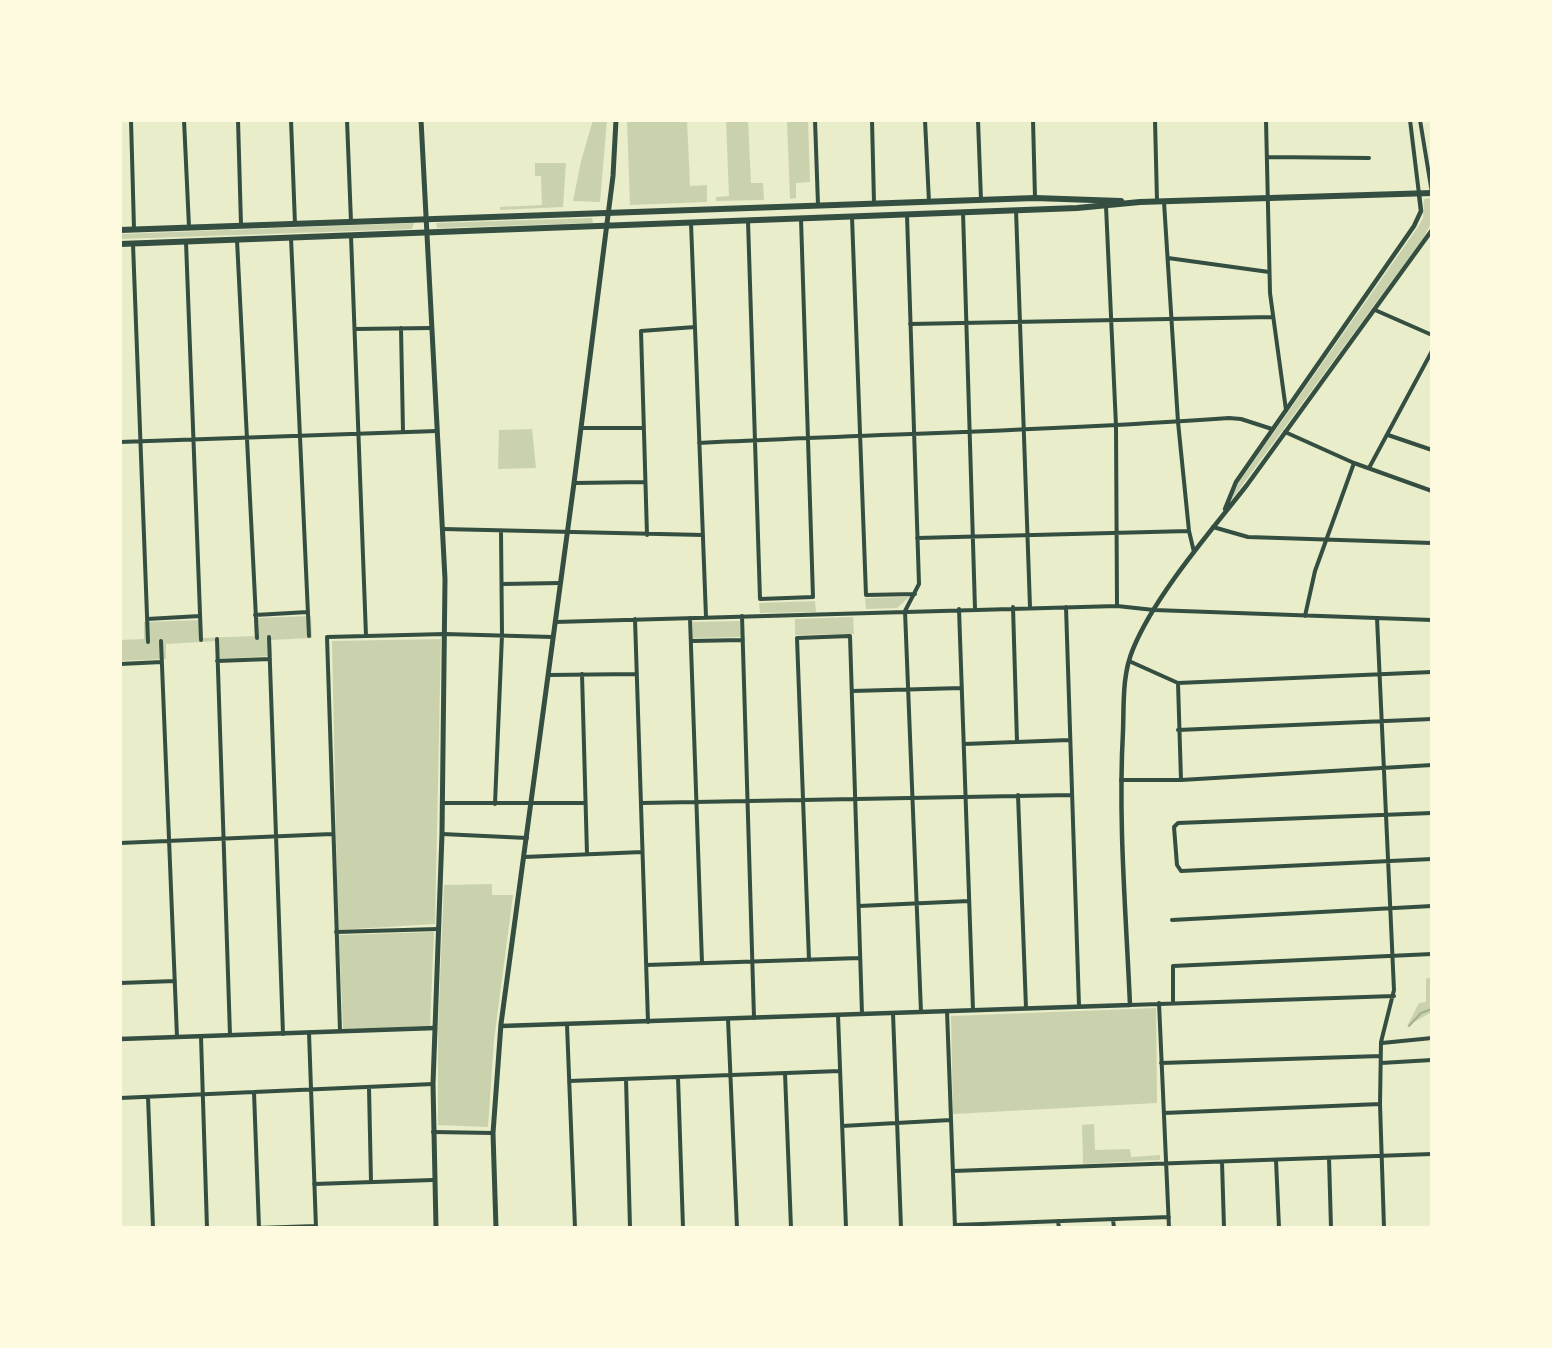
<!DOCTYPE html>
<html>
<head>
<meta charset="utf-8">
<style>
  body { margin:0 }
  #map { position:relative; width:1552px; height:1348px; overflow:hidden; background:#e9edc9; font-family:"PT Sans",sans-serif }
  canvas { display:block }
  .frame { position:absolute; inset:0; border:122px solid #fefae0; pointer-events:none }
</style>
</head>
<body>
<div id="map">
<canvas width="1552" height="1348"></canvas>
<div class="frame"></div>
</div>
<script>
const c = document.querySelector('canvas').getContext('2d');
c.lineJoin = 'round';
function fillPath(path, color) {
  c.fillStyle = color;
  c.fill(path, 'evenodd');
}
function trace(path, color, width, dash) {
  c.strokeStyle = color;
  c.lineWidth = width;
  c.lineCap = dash ? 'butt' : 'round';
  c.setLineDash(dash || []);
  c.stroke(path);
}
fillPath(new Path2D(`
  M593 120H607L600 202 573 201 581 161Z
  M627 120H687L690 186 707 185V202L630 205Z
  M726 120H748L751 183H763L764 200 716 201V197L729 196Z
  M787 120H808L810 182 796 183V198L790 199Z
  M535 163H566L563 207 500 210V207L542 205 541 176H535Z
  M1431 198 1432 221 1424 237 1230 502 1239 482 1418 227 1423 218 1424 199Z
  M592 218 593 223 437 228 436 223Z
  M414 223 412 229 120 239V234Z
  M532 429 536 468 498 469 499 430Z
  M909 597 897 608 866 609 865 598Z
  M815 601 816 612 760 613 759 603Z
  M311 616 312 638 271 640 272 656 218 659 217 641 166 644V659L120 661V640L144 639V622L201 620 202 638 254 636V618Z
  M853 617 854 634 795 635V619Z
  M740 621 741 637 693 638V622Z
  M441 639 435 924 338 930 332 641Z
  M492 884V895H513L494 1040 488 1127 438 1125V1028L444 885Z
  M434 932 430 1026 343 1029 339 935Z
  M1432 977V1012L1407 1026 1419 1003 1426 1002V979Z
  M1156 1008 1157 1103 953 1114 951 1016Z
  M1094 1124 1095 1150 1130 1149 1131 1157 1160 1155V1160L1083 1164 1082 1125Z`), '#cad2ad');
trace(new Path2D(`
  M1409 1026 1421 1013 1432 1009`), '#a3b18a', 2);
trace(new Path2D(`
  M131 120 134 229
  M184 120 189 227
  M238 120 241 225
  M291 120 295 224
  M347 120 351 222
  M815 120 818 205
  M872 120 874 203
  M925 120 929 202
  M978 120 981 200
  M1033 120 1035 198
  M1155 120 1157 201
  M1266 120 1270 293 1286 410
  M1410 120 1419 194
  M1420 120 1432 193
  M1268 157 1369 158
  M1164 202 1178 422 1189 531 1194 552
  M1106 206 1116 426 1117 606
  M1016 210 1030 607
  M963 212 975 609
  M907 215 919 584 905 611 921 1012
  M852 217 866 595 915 594
  M748 221 760 599 813 597 801 219
  M691 223 706 617
  M351 236 366 636
  M291 238 309 636
  M237 240 257 638
  M186 242 201 640
  M133 244 148 642
  M1168 258 1269 272
  M1375 310 1432 335
  M910 324 1272 317
  M401 328 403 432
  M355 329 431 328
  M581 428H643
  M1285 432 1354 463 1432 491
  M1388 435 1432 450
  M120 442 437 431
  M699 443C876 434 1053 431 1229 418L1241 419 1272 429
  M1369 468 1432 351
  M574 483 645 482
  M1213 527 1248 537 1432 543
  M443 529 703 535
  M647 535 641 331 695 327
  M917 538 1189 531
  M502 584 560 583
  M1013 607 1017 742
  M1066 607 1079 1006
  M959 609 973 1010
  M255 615 308 612
  M742 616 754 1018
  M1305 616 1315 571 1354 463
  M690 618 702 963
  M1377 618 1394 990 1381 1042 1380 1104 1384 1228
  M147 619 200 616
  M635 619 648 1022
  M555 622 1117 606 1154 610 1432 620
  M269 637 283 1034
  M217 639 230 1035
  M161 641 177 1037
  M691 641 743 640
  M217 661 270 659
  M1129 661 1178 683 1432 672
  M120 664 162 662
  M582 674 587 854
  M548 675 636 674
  M1178 683 1181 780
  M852 691 962 688
  M1178 730 1432 719
  M964 744 1069 740
  M1121 780H1181L1432 765
  M1018 795 1026 1008
  M442 803H585
  M641 803 1071 795
  M495 804 502 635 501 531
  M1432 813 1178 823 1174 827 1177 865 1181 871 1432 859
  M442 834 527 838
  M120 843 332 834
  M524 857 642 852
  M859 906 969 901
  M1172 920 1432 906
  M336 932 438 929
  M809 960 797 638 850 636 862 1014
  M646 965 860 958
  M120 983 175 981
  M1159 1003 1169 1228
  M1173 1003V966L1432 954
  M1130 1005 1394 996
  M947 1011 955 1228
  M893 1013 901 1228
  M838 1015 846 1228
  M728 1019 737 1228
  M567 1025 575 1228
  M340 1031 327 637 445 634 553 637
  M309 1033 316 1228
  M201 1037 207 1228
  M1382 1043 1432 1038
  M1161 1063 1381 1056
  M1381 1063 1432 1060
  M785 1073 791 1228
  M678 1077 683 1228
  M626 1079 630 1228
  M569 1081 840 1071
  M369 1088 371 1182
  M254 1092 259 1228
  M148 1097 153 1228
  M120 1098 433 1084
  M1164 1113 1380 1104
  M842 1126 951 1120
  M433 1132 493 1133
  M1329 1158 1331 1228
  M1276 1160 1279 1228
  M1222 1162 1224 1228
  M953 1171 1432 1154
  M314 1184 433 1180
  M1113 1219 1114 1228
  M1058 1221 1059 1228
  M955 1225 1169 1217
  M257 1228 316 1226`), '#344e41', 4);
trace(new Path2D(`
  M1225 509 1236 482 1414 226 1421 211 1419 194
  M501 1026 1130 1005C1126 913 1118 822 1123 731 1124 704 1122 675 1133 649 1155 595 1211 531 1247 485L1432 230
  M120 1039 435 1028`), '#344e41', 4.5);
trace(new Path2D(`
  M421 120 445 579 442 834 433 1084 436 1228
  M496 1228 493 1133 501 1024 574 483 613 176 616 120`), '#344e41', 5);
trace(new Path2D(`
  M120 230 1035 198 1121 201
  M120 244 1077 208 1140 202 1432 193`), '#344e41', 6);
</script>
</body>
</html>
